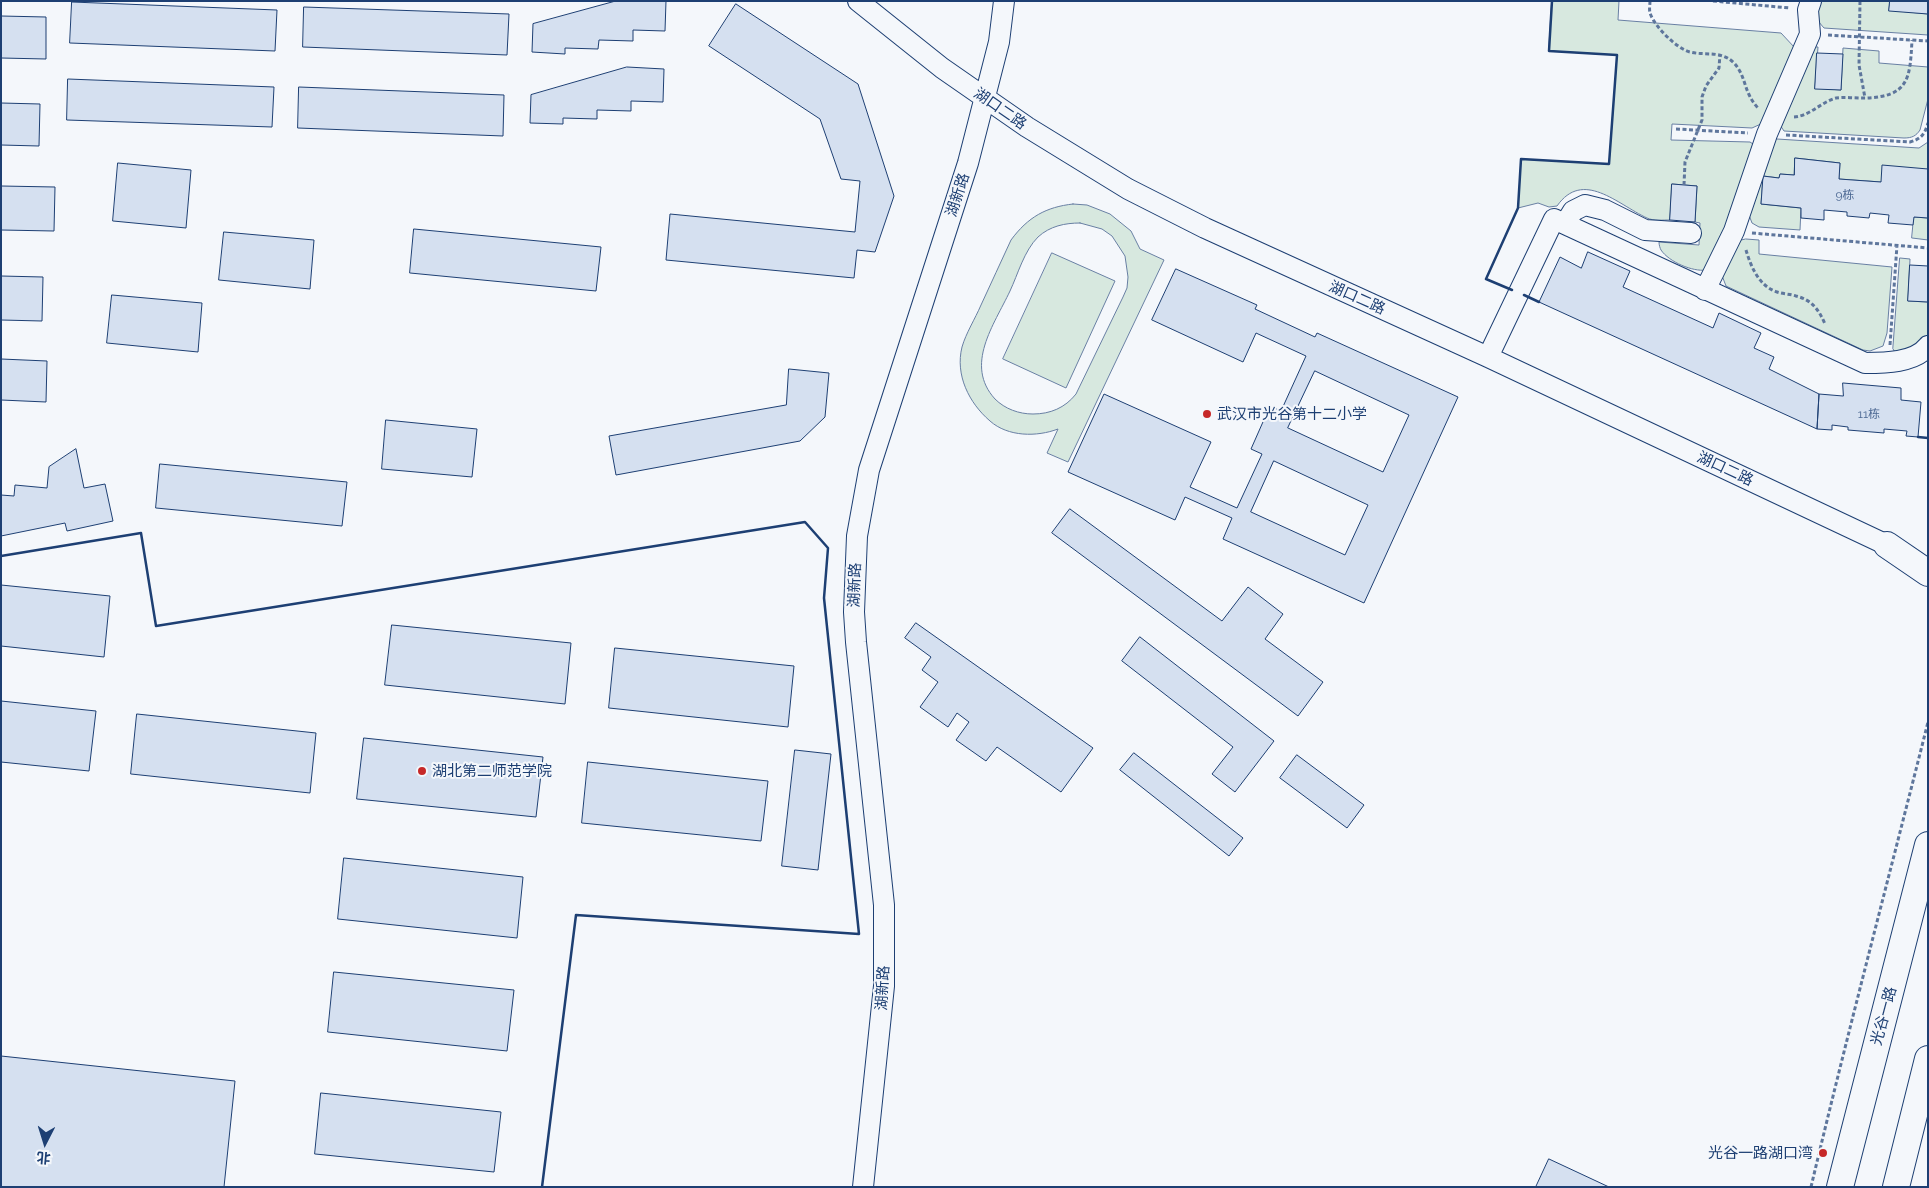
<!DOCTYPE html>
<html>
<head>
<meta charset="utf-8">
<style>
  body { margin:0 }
  #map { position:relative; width:1929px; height:1188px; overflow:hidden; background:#f4f7fb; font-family:Raleway,"Noto Sans SC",sans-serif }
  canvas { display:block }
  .frame { position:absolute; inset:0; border:2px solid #1d3f73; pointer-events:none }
  .north { position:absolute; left:20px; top:1118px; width:50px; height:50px; -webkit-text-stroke:4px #f4f7fb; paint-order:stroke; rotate:185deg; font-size:14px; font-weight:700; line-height:20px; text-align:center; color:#1d3f73 }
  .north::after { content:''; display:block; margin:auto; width:18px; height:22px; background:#1d3f73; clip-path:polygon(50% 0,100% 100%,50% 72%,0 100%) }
</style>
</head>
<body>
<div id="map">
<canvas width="1929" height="1188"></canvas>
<div class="frame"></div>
<div class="north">北</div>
</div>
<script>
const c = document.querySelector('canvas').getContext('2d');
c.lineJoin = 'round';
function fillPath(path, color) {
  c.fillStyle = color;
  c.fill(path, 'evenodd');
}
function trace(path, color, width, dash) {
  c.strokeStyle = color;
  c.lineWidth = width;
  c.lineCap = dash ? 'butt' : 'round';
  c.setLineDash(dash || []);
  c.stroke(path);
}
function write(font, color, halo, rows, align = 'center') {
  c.font = font + ' Raleway,"Noto Sans SC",sans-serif';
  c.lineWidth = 4;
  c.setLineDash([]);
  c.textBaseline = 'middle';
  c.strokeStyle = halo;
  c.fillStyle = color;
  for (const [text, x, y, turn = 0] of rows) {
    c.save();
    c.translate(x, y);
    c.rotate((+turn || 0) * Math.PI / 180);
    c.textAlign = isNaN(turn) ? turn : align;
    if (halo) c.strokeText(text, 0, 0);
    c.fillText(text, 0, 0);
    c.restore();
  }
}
const green = new Path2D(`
  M1552 1H1619L1618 20 1781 33 1795 48 1763 123 1752 128 1672 124 1671 140 1750 142 1753 144 1729 230 1706 270C1693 272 1669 262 1661 250 1660 248 1659 245 1659 242L1699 245 1700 223 1695 222 1697 186 1672 184 1670 220C1663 220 1653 221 1647 218 1617 204 1583 169 1557 206L1549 207 1538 203 1518 208 1521 159 1609 164 1617 55 1549 51Z
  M1822 1H1890L1889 10 1928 14V35L1824 28 1818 21V10Z
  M1815 47H1818L1815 88 1841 90 1843 48 1879 51V63L1928 67V99L1920 130C1916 136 1912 138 1904 138L1784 131 1780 125Z
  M1777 139 1919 148 1928 142V169L1881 182 1839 179 1840 163 1795 158 1794 175 1780 174 1779 178 1763 176 1761 204 1801 208 1800 230 1759 227 1752 223 1749 215 1772 143Z
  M1073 204 1087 205 1110 214 1131 231 1140 249 1164 260 1068 462 1047 453 1058 429C1037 437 1008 437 990 421 969 403 955 375 962 347 966 333 975 319 981 305 991 283 1001 262 1011 240 1028 217 1046 207 1073 204ZM1080 223 1102 229 1112 236 1125 256 1128 277 1127 288 1123 297 1076 394C1065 408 1050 414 1033 414 1019 414 1005 409 995 399 964 365 994 325 1010 291 1018 274 1024 251 1038 237 1050 226 1065 223 1080 223Z
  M1914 217 1928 218V240L1912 238Z
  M1746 239 1759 240V254L1892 267 1887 333 1883 346 1870 351 1863 350 1726 286 1721 273 1738 241Z
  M1052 253 1115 281 1066 388 1003 359Z
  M1900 258 1910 259 1908 301 1928 302V337L1921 346 1895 352 1893 349Z`);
fillPath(green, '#d7e8df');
trace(green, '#687fa3', 1);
const building = new Path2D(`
  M616 1H666L665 31 633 30V41L599 40 598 49 565 48V54L532 52 533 24Z
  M1890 1H1928V14L1889 11Z
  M72 2 277 10 275 51 70 43Z
  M736 4 858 84 894 196 875 252 857 250 854 278 666 260 670 214 855 232 860 181 841 179 820 119 709 46Z
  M304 7 509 14 507 55 303 47Z
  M1 16 46 17V59L1 58Z
  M1817 53 1843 54 1841 90 1815 89Z
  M627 67 664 69 663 102 631 101V111L597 110V119L563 118V124L530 123 531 95Z
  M68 79 274 87 272 127 67 120Z
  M299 87 504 95 503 136 298 128Z
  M1 103 40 104 39 146 1 145Z
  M1795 158 1840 163 1839 179 1881 182 1882 165 1928 169V218L1914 217 1913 225 1888 223 1889 215 1870 213 1869 218 1847 216V212L1824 210V220L1801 218V208L1761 204 1763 176 1779 178 1780 174 1794 175Z
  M118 163 191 170 186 228 113 221Z
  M1672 184 1697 186 1695 222 1670 220Z
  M1 186 55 187 54 231 1 230Z
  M414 229 601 247 596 291 410 273Z
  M224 232 314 240 310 289 219 280Z
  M1588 252 1630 271 1623 287 1713 328 1719 313 1761 333 1754 348 1774 357 1769 369 1819 394 1817 429 1539 302 1560 257 1581 268Z
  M1910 265 1928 266V302L1908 301Z
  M1176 269 1257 305 1255 309 1315 337 1317 333 1458 397 1364 603 1223 539 1232 518 1185 497 1175 520 1068 472 1104 394 1211 442 1190 487 1237 508 1262 454 1251 449 1270 406 1281 411 1306 356 1256 333 1243 362 1152 320ZM1315 371 1409 415 1383 472 1288 428ZM1274 461 1368 505 1345 555 1251 512Z
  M1 276 43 277 42 321 1 320Z
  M112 295 202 303 198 352 107 343Z
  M1 359 47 361 46 402 1 400Z
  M789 369 829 373 825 417 800 441 616 475 609 436 786 405Z
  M1843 383 1901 388V400L1921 402 1918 437 1906 436 1907 431 1884 429V433L1848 430V427L1832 425V430L1817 429 1819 394 1843 396Z
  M386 420 477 429 472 477 382 469Z
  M76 449 84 488 105 484 113 521 67 531 65 523 1 536V495L14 496 15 485 47 488 49 467Z
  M160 464 347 482 342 526 156 508Z
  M1070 509 1222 621 1248 587 1283 614 1265 639 1323 682 1298 716 1052 533Z
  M1 585 110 596 104 657 1 646Z
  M916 623 1093 748 1061 792 997 747 986 761 956 740 969 722 957 713 948 727 920 707 938 682 922 670 931 657 905 638Z
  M392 625 571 643 565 704 385 685Z
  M1140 637 1274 741 1235 792 1212 774 1233 747 1122 661Z
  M615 648 794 666 788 727 609 708Z
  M1 701 96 711 89 771 1 762Z
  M137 714 316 733 310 793 131 774Z
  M364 738 543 757 536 817 357 799Z
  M795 750 831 754 818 870 782 866Z
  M1134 753 1243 838 1229 856 1120 770Z
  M1297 755 1364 805 1347 828 1280 778Z
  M588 762 768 781 761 841 582 823Z
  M344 858 523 877 517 938 338 919Z
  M334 972 514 990 507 1051 328 1032Z
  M1 1056 235 1081 224 1187H1Z
  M321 1093 501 1112 494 1172 315 1154Z
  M1549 1159 1609 1187H1536Z`);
fillPath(building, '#d5e0f0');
trace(building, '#1d3f73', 1);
const minor = new Path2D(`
  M858 1 942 68 1027 127 1128 189 1205 228 1488 357 1887 545
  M1565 224 1573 211 1585 205 1605 210 1645 230 1691 233
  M1705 290 1734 231 1767 134 1810 34 1808 10 1811 1
  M1488 357 1554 219 1865 363C1884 363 1915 363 1928 346
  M863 1187 884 986V905L856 642 854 612 857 536 869 470 968 163 999 42 1004 1`);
const major = new Path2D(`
  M1887 545 1928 573
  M1840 1187 1928 845
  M1896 1187 1928 1059`);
trace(minor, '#1d3f73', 22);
trace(major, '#1d3f73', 28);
trace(new Path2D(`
  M1650 1C1650 5 1649 9 1650 13 1654 26 1677 49 1690 52 1706 56 1721 50 1734 63 1747 77 1743 93 1759 109
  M1713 1 1790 8
  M1860 1 1859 65 1865 98
  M1828 35 1928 41
  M1794 117C1810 116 1821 102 1836 98 1845 97 1855 98 1864 98 1909 97 1910 79 1912 40
  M1676 129 1748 133
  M1786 135 1910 142C1921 139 1925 134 1928 123
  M1684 185 1685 162 1702 120V97L1706 86 1719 68 1720 54
  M1752 233 1928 248
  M1746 250C1751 267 1759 286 1777 292 1783 294 1790 294 1796 296 1812 300 1819 310 1825 324
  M1890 345 1897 245
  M1811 1187C1848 1031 1889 877 1928 722`), '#5e769c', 3, [4, 2.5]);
trace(minor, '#f4f7fb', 20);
trace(major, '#f4f7fb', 26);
trace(new Path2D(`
  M1512 290 1486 279 1518 208 1521 159 1609 164 1617 55 1549 51 1552 1
  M1524 295 1539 302
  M1918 437 1928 438
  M1 556 141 533 156 626 805 522 828 548 824 598 859 934 576 915 542 1187`), '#1d3f73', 2.5);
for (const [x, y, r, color] of [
  [1207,414,5,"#c62828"],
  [422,771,5,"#c62828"],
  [1823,1153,5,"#c62828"]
]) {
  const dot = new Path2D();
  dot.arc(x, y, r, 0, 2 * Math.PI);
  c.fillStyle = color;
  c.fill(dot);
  trace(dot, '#f4f7fb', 2);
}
write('12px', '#4b6792', null, [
  ["9栋",1845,195],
  ["11栋",1869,414]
]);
write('15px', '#1d3f73', '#f4f7fb', [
  ["湖口二路",1000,109,35],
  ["湖新路",958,195,-72],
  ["湖口二路",1357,298,24],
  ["湖口二路",1725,469,25],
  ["湖新路",855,585,-88],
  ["湖新路",883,988,-87],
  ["光谷一路",1884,1016,-75]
]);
write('15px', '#1d3f73', '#f4f7fb', [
  ["武汉市光谷第十二小学",1217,414],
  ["湖北第二师范学院",432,771],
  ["光谷一路湖口湾",1813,1153,"right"]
], 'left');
</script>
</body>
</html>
